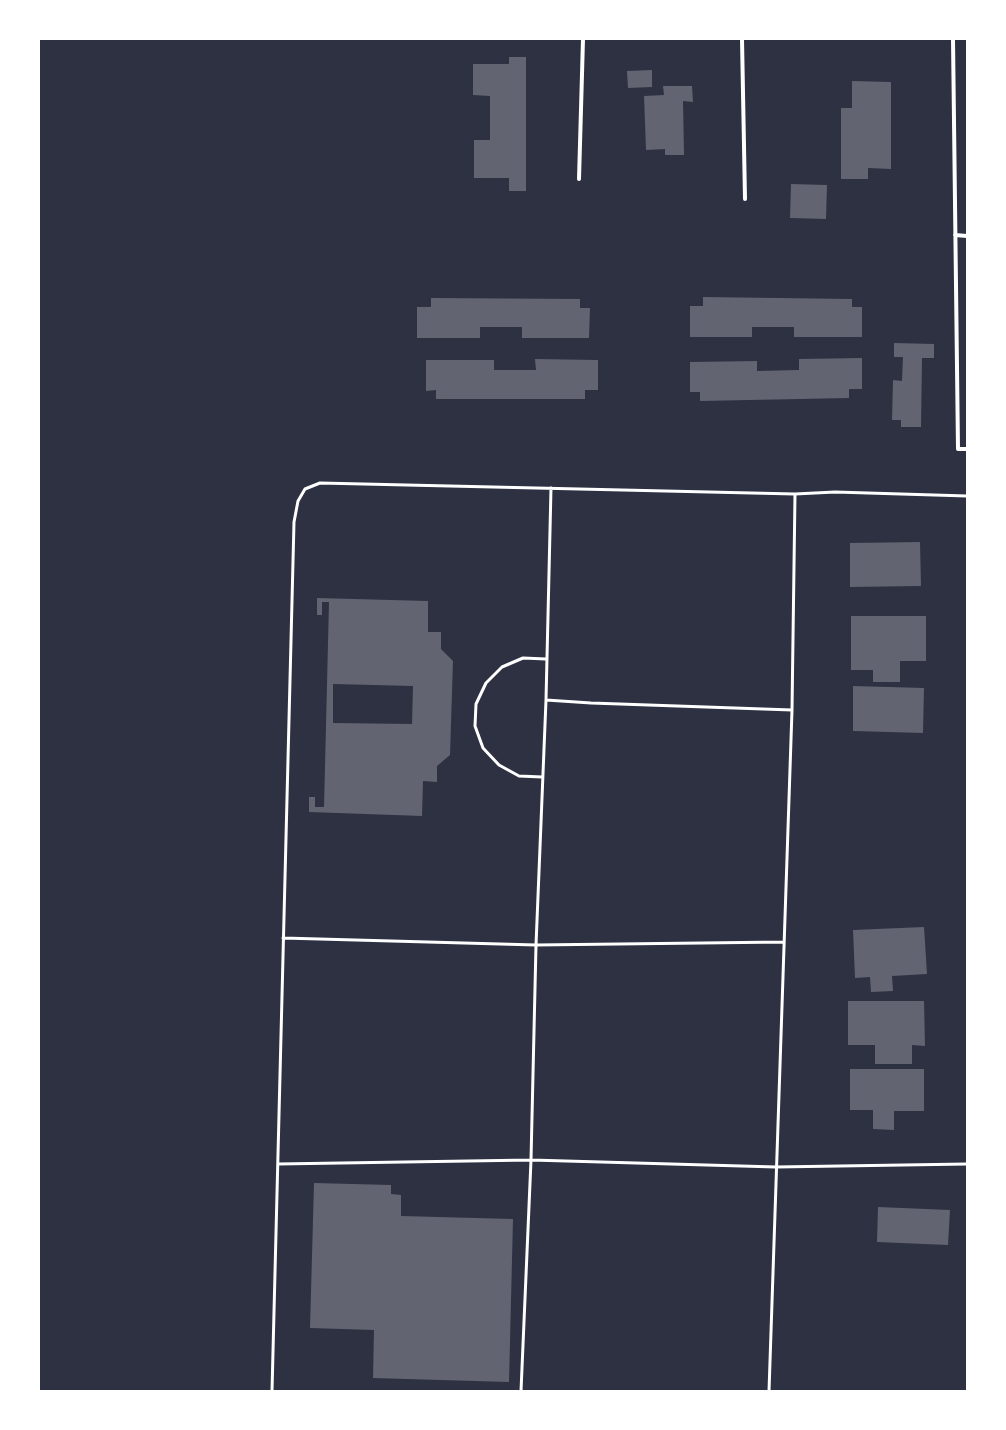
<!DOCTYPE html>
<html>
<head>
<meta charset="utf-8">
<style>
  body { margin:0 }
  #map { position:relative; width:1006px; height:1430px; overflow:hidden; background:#2d3142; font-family:Inter,sans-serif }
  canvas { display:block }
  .frame { position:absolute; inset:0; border:40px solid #fff; pointer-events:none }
</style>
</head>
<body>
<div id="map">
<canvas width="1006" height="1430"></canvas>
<div class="frame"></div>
</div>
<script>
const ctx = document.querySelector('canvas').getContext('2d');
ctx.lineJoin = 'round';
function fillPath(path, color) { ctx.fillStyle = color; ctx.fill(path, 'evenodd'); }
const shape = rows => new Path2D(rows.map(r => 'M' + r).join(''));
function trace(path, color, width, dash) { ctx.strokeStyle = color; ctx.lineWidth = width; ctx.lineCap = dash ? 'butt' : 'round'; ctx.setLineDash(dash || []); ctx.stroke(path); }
fillPath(shape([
  [509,57,526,57,526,191,509,191,509,178,474,178,474,140,490,140,490,96,473,95,473,64,509,64],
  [652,70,652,87,628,88,627,71],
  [852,81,891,82,891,169,868,168,868,179,841,179,841,108,852,108],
  [663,86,692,86,693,102,683,101,684,155,665,155,665,149,646,150,644,96,664,95],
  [791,184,827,185,826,219,790,218],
  [703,297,852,299,852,307,862,307,862,337,794,337,794,327,752,327,752,337,690,337,690,306,703,306],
  [431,298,580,299,580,308,590,308,589,338,522,338,522,327,480,327,480,338,417,338,417,307,431,307],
  [894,343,934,344,934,358,922,358,921,427,901,427,901,420,892,420,893,380,902,381,903,357,894,357],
  [862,358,862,389,849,389,849,398,700,401,700,392,690,392,690,362,757,361,757,371,799,370,799,359],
  [535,359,598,360,598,390,585,390,585,399,436,399,436,390,426,391,426,360,494,360,494,370,536,370],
  [920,542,921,586,850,587,850,543],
  [317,598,428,601,428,632,441,632,441,649,453,661,450,755,437,766,437,782,423,781,422,816,309,812,309,797,315,797,315,807,324,807,329,602,322,602,322,615,317,615],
  [333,684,413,686,412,724,333,723],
  [851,616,926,616,926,661,900,661,900,682,873,682,873,670,851,670],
  [853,686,924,688,923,733,853,731],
  [924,927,927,974,892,976,893,991,871,992,870,977,855,978,853,930],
  [848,1001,924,1001,925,1046,912,1045,912,1064,875,1064,875,1045,848,1045],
  [850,1069,924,1069,924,1111,894,1111,894,1130,873,1129,873,1110,850,1110],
  [314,1183,391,1185,391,1194,401,1195,401,1216,513,1219,509,1382,373,1378,374,1330,310,1328],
  [878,1207,950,1210,948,1245,877,1242]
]), '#626471');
trace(shape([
  [546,700,591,703,792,710,795,494,835,492,967,496],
  [542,777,519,776,499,765,483,748,475,726,476,704,486,683,502,667,523,658,546,659],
  [283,938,536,945,784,942],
  [278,1164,531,1160,776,1167,967,1164],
  [272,1391,294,522,298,501,305,489,320,483,795,494],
  [521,1391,531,1160,536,945,546,700,551,488],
  [769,1391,792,710]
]), '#fff', 3);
trace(shape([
  [742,39,745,199],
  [953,39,958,449,967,449],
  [579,179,583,39],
  [955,235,967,236]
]), '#fff', 4);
</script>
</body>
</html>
